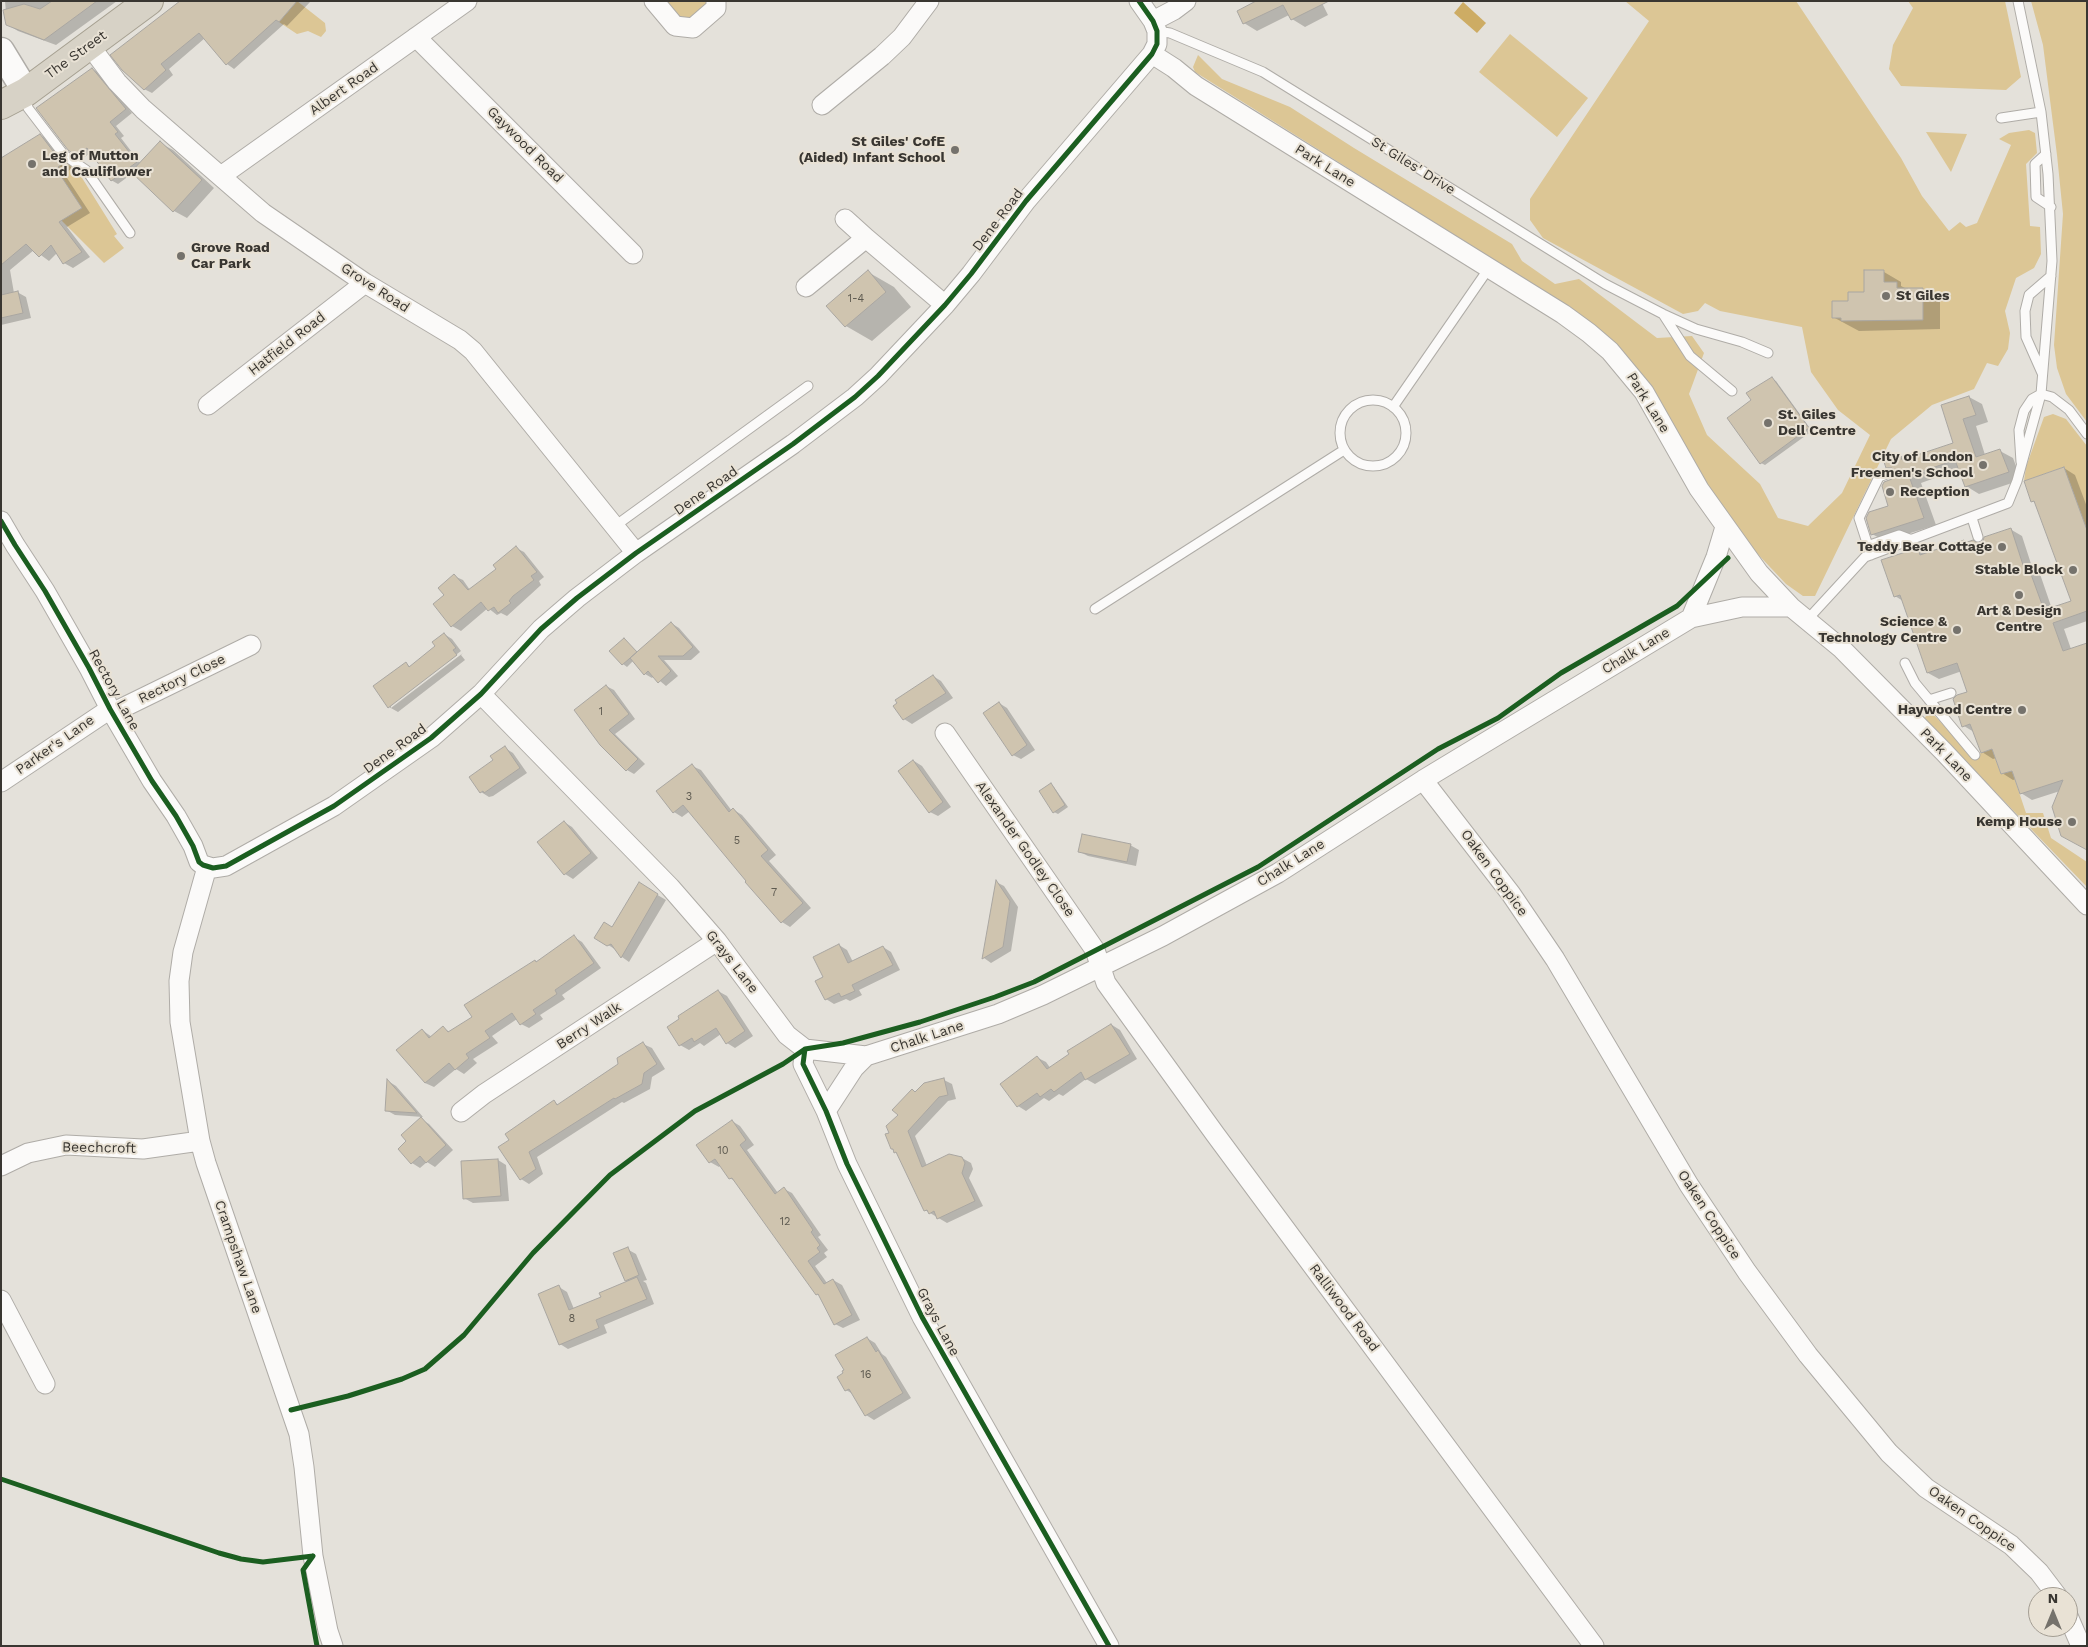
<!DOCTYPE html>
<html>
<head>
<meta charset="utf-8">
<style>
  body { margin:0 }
  #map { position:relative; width:2088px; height:1647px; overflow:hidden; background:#e4e1da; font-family:"Work Sans",sans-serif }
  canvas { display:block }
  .frame { position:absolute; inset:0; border:2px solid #393631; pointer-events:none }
  .north { position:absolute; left:2028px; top:1587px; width:50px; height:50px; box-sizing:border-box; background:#e9e2d5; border:1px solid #a39d93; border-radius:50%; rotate:0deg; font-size:14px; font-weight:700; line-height:20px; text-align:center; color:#393631 }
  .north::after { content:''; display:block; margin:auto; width:18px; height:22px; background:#75726c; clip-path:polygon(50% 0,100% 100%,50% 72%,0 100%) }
</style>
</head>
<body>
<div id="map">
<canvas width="2088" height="1647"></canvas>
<div class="frame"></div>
<div class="north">N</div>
</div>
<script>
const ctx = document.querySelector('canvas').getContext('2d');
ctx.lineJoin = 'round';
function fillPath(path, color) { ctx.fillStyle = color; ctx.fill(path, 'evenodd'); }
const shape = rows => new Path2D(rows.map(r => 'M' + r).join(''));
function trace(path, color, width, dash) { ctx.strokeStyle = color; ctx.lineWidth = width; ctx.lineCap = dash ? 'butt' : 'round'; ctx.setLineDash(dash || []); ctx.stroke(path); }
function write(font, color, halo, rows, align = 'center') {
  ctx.font = font + ' "Work Sans",sans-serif'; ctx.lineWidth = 4; ctx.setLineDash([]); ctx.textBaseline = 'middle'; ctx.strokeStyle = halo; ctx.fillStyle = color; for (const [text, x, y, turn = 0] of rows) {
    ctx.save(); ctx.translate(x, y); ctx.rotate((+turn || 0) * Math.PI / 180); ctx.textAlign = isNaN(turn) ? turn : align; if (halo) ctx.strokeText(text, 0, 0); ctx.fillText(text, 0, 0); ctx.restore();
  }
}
fillPath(shape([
  [297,1,325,23,326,31,321,37,308,31,297,34,279,22],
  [663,1,709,1,693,20,677,18],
  [1625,1,1796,1,1901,158,1922,196,1949,231,1960,222,1966,227,1977,223,2011,145,1999,139,2009,133,2029,130,2035,133,2037,153,2026,164,2030,226,2040,227,2041,254,2034,268,2016,278,2005,311,2010,333,2008,349,1998,366,1987,363,1974,389,1932,405,1891,439,1815,596,1803,596,1786,584,1736,531,1617,346,1574,310,1195,72,1193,67,1198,55,1222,79,1290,107,1354,148,1512,244,1522,261,1555,284,1579,279,1657,338,1692,336,1704,353,1689,394,1707,435,1760,484,1778,518,1808,526,1842,493,1870,435,1838,410,1811,372,1802,327,1720,311,1705,303,1698,311,1683,314,1543,238,1530,220,1530,199,1649,21],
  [1908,1,2005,1,2021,77,2006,90,1901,86,1889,69,1893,45,1913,8],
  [2031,1,2087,1,2087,422,2066,394,2057,368,2054,345,2063,214,2057,155,2043,45],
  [1510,34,1588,98,1557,137,1479,72],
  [1926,132,1967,134,1951,172],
  [53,150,79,173,117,234,114,236,124,248,104,263,48,207,56,175,60,172,49,153],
  [2053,414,2066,419,2087,446,2087,530,2064,467,2024,481,2026,467,2044,417],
  [1931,712,1973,756,1992,749,2001,774,2012,771,2026,813,2043,813,2051,838,2087,862,2087,887,1924,718]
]), '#dcc695');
fillPath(shape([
  [1463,2,1486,23,1477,33,1454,13]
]), '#cdac64');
fillPath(shape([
  [5,1,117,1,56,45,18,31,7,24],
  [184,1,311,1,287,26,284,24,234,69,227,64,205,38,169,69,173,75,152,93,144,89],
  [1259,1,1321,1,1328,15,1305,27,1292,19,1289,15,1257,31,1244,23],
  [92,69,99,73,132,113,116,126,124,136,121,138,141,164,160,143,173,150,214,188,187,218,174,211,133,173,118,184,111,180,92,152,83,158,76,154],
  [40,135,49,140,72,168,66,173,69,177,67,178,90,213,67,227,90,257,73,268,64,263,57,253,49,261,34,250,10,270,14,293,17,292,26,297,31,318,1,325,1,160],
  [868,272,894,287,911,307,872,341,846,326],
  [1865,272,1884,272,1901,282,1901,286,1907,289,1923,290,1940,300,1940,329,1859,331,1833,317,1850,302,1865,293],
  [1772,379,1776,381,1812,431,1765,465,1761,463,1752,401],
  [1969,397,1982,404,1988,422,1976,426,1985,455,2000,451,2013,458,2021,480,1979,494,1966,486,1960,469,1921,483,1936,525,1885,541,1872,534,1890,506,1893,480,1896,475,1895,472,1887,467,1900,455,1908,460,1955,444],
  [2064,468,2075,475,2087,507,2087,621,2064,629,2071,649,2087,849,2060,791,2032,800,2021,793,2016,779,2013,780,2002,773,1996,758,1993,759,1982,752,1974,732,1964,726,1968,692,1962,671,1939,679,1928,673,1903,601,1895,596,1918,549,1926,554,1964,541,1980,544,2010,529,2022,536,2033,570,2040,574,2052,609,2072,602,2037,503,2032,501],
  [516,548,524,552,544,577,539,581,541,585,507,616,501,613,497,615,488,608,461,631,452,626,446,596,454,576,463,580,470,590,498,569],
  [671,623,679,628,700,652,691,660,664,660,678,676,666,686,654,676,652,678,645,674,634,660,627,667,623,664,611,651,638,653],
  [444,634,452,639,461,651,391,704,391,708,463,653,461,655,465,660,398,712,389,707,406,664,411,667,437,646],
  [933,676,941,681,953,698,912,724,904,719],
  [606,686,614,690,635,719,615,734,645,764,634,774,627,770,601,744],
  [999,703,1007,708,1035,750,1021,759,1013,755],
  [505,748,513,753,527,773,493,796,489,797,481,792,495,760],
  [914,761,922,766,951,807,938,816,930,812],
  [692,766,701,770,732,811,734,810,742,815,776,855,769,861,811,908,790,927,782,922,690,811,682,817,674,812],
  [1051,785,1054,787,1068,807,1058,814,1054,812],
  [564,822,572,827,598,858,573,879,565,874],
  [1130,845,1139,850,1136,866,1088,856,1080,852],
  [996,882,1004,886,1018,907,1011,951,991,963,984,958],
  [639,884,666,900,629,962,622,957,616,950,596,937,612,929],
  [574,937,582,942,601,968,562,995,565,999,540,1015,543,1019,529,1028,521,1024,517,1019,492,1036,498,1043,473,1059,477,1063,464,1074,456,1069,434,1087,425,1083,422,1030,432,1037,443,1028,450,1032,473,1017,537,963],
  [839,945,847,950,853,962,883,947,891,952,900,970,859,990,862,995,850,1001,846,999,834,1004,826,999,824,977],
  [718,991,727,996,753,1036,735,1048,727,1043,721,1034,704,1046,700,1043,689,1050,680,1045,669,1028],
  [1112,1025,1120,1030,1137,1059,1095,1084,1086,1079,1063,1096,1059,1094,1049,1101,1044,1098,1026,1111,1018,1106,1002,1084,1038,1058,1046,1062,1051,1069],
  [643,1044,652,1048,665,1069,652,1077,650,1089,624,1103,622,1102,537,1157,543,1174,529,1184,521,1179,511,1140,554,1102,559,1105,620,1064],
  [944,1080,952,1084,956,1099,948,1101,915,1136,927,1166,962,1158,971,1163,973,1169,969,1178,983,1206,947,1223,925,1210,898,1154,892,1149,891,1134,899,1115,916,1093],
  [388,1081,396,1086,423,1117,395,1115,386,1110],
  [421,1119,429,1124,453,1150,435,1167,427,1162,420,1168,412,1163],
  [732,1121,740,1126,754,1145,747,1150,778,1193,784,1189,792,1193,821,1235,818,1237,828,1250,824,1253,827,1257,815,1266,827,1283,833,1280,842,1285,860,1320,843,1328,835,1324,821,1296,817,1294,736,1182,730,1178,721,1165,719,1167,710,1162,698,1145],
  [498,1160,506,1165,509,1201,473,1203,464,1198],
  [627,1249,636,1254,647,1280,643,1281,646,1283,654,1304,604,1325,607,1333,568,1349,560,1344,559,1287,567,1292,574,1309,602,1298,628,1282,626,1280],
  [867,1338,875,1343,882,1354,886,1357,911,1398,874,1420,866,1415,853,1394,846,1390,845,1373]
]), '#0003');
const building = shape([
  [52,1,97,1,44,40,6,25,3,10,24,4,40,9,52,1],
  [180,1,297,1,279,22,276,20,226,65,199,33,161,64,166,70,144,90,122,70,110,55,180,1],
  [1256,1,1329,1,1291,20,1283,5,1243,24,1237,11,1256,1],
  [92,68,126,109,110,122,118,132,115,134,137,162,111,181,87,148,75,155,68,150,36,108,92,68],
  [40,134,59,159,64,163,58,167,61,172,59,173,82,208,59,222,82,252,63,264,51,245,39,257,26,244,1,265,1,158,40,134],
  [160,141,202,180,173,212,131,172,160,141],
  [868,270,886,292,845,327,826,306,868,270],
  [1864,270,1884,270,1884,282,1897,282,1897,288,1923,288,1923,320,1841,321,1841,318,1832,318,1832,301,1848,301,1848,292,1864,292,1864,270],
  [18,291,23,313,1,318,1,295,18,291],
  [1772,377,1809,428,1760,464,1727,418,1751,400,1746,393,1772,377],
  [1969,396,1976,415,1963,419,1976,457,2000,449,2009,472,1965,487,1955,460,1909,476,1924,518,1871,535,1866,518,1869,512,1888,506,1882,486,1884,482,1892,479,1895,474,1892,468,1886,468,1883,459,1900,454,1902,460,1953,443,1941,405,1969,396],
  [2064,467,2087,530,2087,611,2053,623,2063,651,2087,643,2087,850,2061,836,2052,807,2063,780,2020,794,2012,771,2001,774,1992,749,1981,753,1970,724,1962,727,1953,699,1957,695,1967,692,1957,663,1927,673,1900,595,1894,597,1881,560,1918,548,1920,555,1964,540,1965,543,1973,540,1979,543,1983,541,1984,537,2011,528,2024,568,2028,566,2044,610,2071,601,2034,501,2031,502,2024,481,2064,467],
  [516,546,537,572,531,576,534,580,513,596,509,601,511,603,498,613,494,607,488,611,481,602,451,627,433,604,444,595,438,588,454,574,468,590,496,569,493,565,516,546],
  [671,622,693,647,683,656,658,656,671,671,658,683,648,671,644,675,630,658,671,622],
  [444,633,456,648,453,650,457,655,388,708,373,686,406,662,409,667,435,646,432,642,444,633],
  [624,638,637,652,622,665,609,651,624,638],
  [933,675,946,693,903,720,893,706,897,703,895,700,933,675],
  [606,685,629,714,609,730,638,759,626,771,600,745,574,710,606,685],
  [999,702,1027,745,1012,756,983,713,999,702],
  [505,746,520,768,484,793,483,791,480,793,469,777,493,760,490,756,505,746],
  [913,760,943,802,929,813,898,771,913,760],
  [692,764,729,812,733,808,768,850,761,856,803,903,781,923,745,882,746,881,683,805,673,813,656,791,692,764],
  [1051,783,1065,805,1053,813,1039,791,1051,783],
  [564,821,591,853,564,875,537,842,564,821],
  [1082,834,1131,844,1127,862,1078,852,1082,834],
  [996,880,1010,901,1003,947,982,959,996,880],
  [639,882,658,894,621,958,611,944,607,946,594,938,604,922,612,927,639,882],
  [574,935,594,963,555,990,557,994,533,1010,536,1014,520,1025,512,1013,485,1031,490,1038,466,1054,469,1058,455,1070,449,1063,425,1083,396,1050,422,1029,429,1038,443,1026,448,1032,472,1017,464,1005,535,960,536,962,574,935],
  [839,944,848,963,883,946,893,965,852,985,855,991,841,997,839,993,825,1000,815,981,823,977,813,957,839,944],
  [718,990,745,1031,726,1044,716,1028,694,1042,692,1038,679,1046,667,1027,679,1019,678,1016,718,990],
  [1111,1024,1130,1054,1085,1080,1081,1072,1054,1092,1051,1089,1040,1097,1037,1093,1017,1107,1000,1084,1037,1056,1047,1069,1069,1054,1067,1051,1111,1024],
  [643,1042,657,1064,644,1073,642,1084,615,1099,614,1098,529,1152,536,1169,520,1180,498,1147,509,1140,505,1134,554,1100,557,1105,618,1064,617,1058,643,1042],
  [944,1078,948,1095,939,1097,908,1131,922,1167,949,1154,962,1157,965,1163,962,1173,975,1201,937,1219,934,1211,929,1214,927,1210,924,1211,896,1152,894,1153,893,1149,891,1149,885,1134,889,1133,886,1126,898,1115,892,1110,912,1089,915,1092,924,1083,944,1078],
  [387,1079,417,1113,385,1111,387,1079],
  [421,1117,446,1145,426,1163,420,1156,411,1164,398,1149,406,1141,401,1135,421,1117],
  [732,1120,746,1140,740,1145,775,1194,784,1187,813,1230,811,1232,820,1245,817,1248,820,1252,808,1261,824,1284,833,1279,852,1315,834,1325,818,1294,816,1295,732,1178,729,1179,715,1159,709,1163,696,1145,732,1120],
  [498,1159,501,1196,463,1199,461,1161,498,1159],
  [628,1247,639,1275,625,1281,613,1253,628,1247],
  [637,1277,647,1299,596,1320,599,1328,559,1345,538,1294,559,1285,569,1310,601,1297,599,1293,637,1277],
  [867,1337,876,1352,878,1350,903,1393,865,1416,849,1389,845,1391,837,1377,843,1373,842,1371,844,1370,835,1355,867,1337]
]);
fillPath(building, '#cfc4af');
trace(building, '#a9a6a1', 1);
const lane = shape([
  [1157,31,1170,33,1263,72,1605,284,1663,314,1696,329,1742,342,1768,353],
  [26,95,28,108,64,155,86,170,130,233],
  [2001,118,2041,112],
  [2046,154,2035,164,2036,197,2051,207],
  [1663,314,1690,356,1732,391],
  [2042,373,2026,337,2025,311,2029,295,2051,276],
  '1340 433a33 33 0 1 1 66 0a33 33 0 1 1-66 0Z',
  [1393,407,1489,268],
  [2021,462,2019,430,2024,411,2032,399,2041,394,2052,397,2069,410,2087,434],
  [1972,518,1978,537],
  [615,526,808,386],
  [1867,546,1899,535,1912,540],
  [1871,555,1859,518,1879,477,1889,473],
  [1095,609,1344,450],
  [1807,620,1865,557,2008,503,2017,481,2041,394,2052,261,2048,174,2041,112,2018,1],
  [1905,663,1915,683,1975,755],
  [1929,700,1951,693]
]);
const street = shape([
  [654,1,675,26,693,28,716,8,716,1],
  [1153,21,1174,10,1186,1],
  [416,37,633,254],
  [90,46,117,82,143,109,263,213,365,283,460,340,473,351,636,553],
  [1152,54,1174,68,1196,86,1563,314,1589,333,1610,351,1644,392,1699,489,1759,573,1791,607,1842,649,1944,752,2087,905],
  [822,105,882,56,902,37,929,1],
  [221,176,467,1],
  [845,219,866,238],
  [806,287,866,238,945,305],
  [208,405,365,283],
  [1,521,15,545,45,591,89,668,110,709,152,781,176,816,193,846,199,862,203,865,213,868,226,866,334,806,431,738,481,694,541,629,577,598,636,553,793,444,855,397,878,376,945,305,971,274,1026,201,1152,54,1157,44,1157,31,1153,21,1139,1],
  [1691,618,1742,607,1791,607],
  [481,694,670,887,717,941,787,1035,805,1049],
  [112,713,251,645],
  [945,733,1095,950,1106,983,1215,1134,1594,1646],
  [1423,780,1511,894,1555,959,1689,1185,1747,1272,1808,1355,1889,1453,1926,1488,2011,1545,2039,1572,2058,1597],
  [1,782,110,709],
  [207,867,183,952,179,981,180,1022,200,1141,206,1163,299,1434,304,1467,313,1556,328,1631,333,1646],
  [805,1049,866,1056,998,1014,1043,995,1163,936,1278,873,1423,780,1691,618,1716,557,1725,527],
  [805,1049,803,1064,826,1111,847,1164,922,1317,1109,1646],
  [826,1111,854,1068,866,1056],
  [461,1112,484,1094,717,941],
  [1,1166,28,1153,66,1145,143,1149,200,1141],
  [1,1300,45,1384],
  [2068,1616,2081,1646]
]);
const secondary = shape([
  [1,51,26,92]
]);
const highway = shape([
  [1,105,26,92,149,1]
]);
trace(lane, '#afaca7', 11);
trace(street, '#afaca7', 21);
trace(secondary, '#afaca7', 29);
trace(highway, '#a6a091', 30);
trace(lane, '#fbfaf9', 9);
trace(street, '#fbfaf9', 19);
trace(secondary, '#fbfaf9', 26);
trace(highway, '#d7d2c6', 28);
trace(shape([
  [1,521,15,545,45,591,89,668,110,709,152,781,176,816,193,846,199,862,203,865,213,868,226,866,334,806,431,738,481,694,541,629,577,598,636,553,793,444,855,397,878,376,945,305,971,274,1026,201,1152,54,1157,44,1157,31,1153,21,1139,1],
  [805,1049,803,1064,826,1111,847,1164,922,1317,1109,1646],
  [291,1410,348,1396,402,1379,425,1369,464,1335,533,1253,610,1175,695,1111,783,1064,805,1049,843,1043,920,1022,995,997,1034,982,1258,867,1438,749,1498,718,1561,673,1677,606,1728,558],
  [1,1479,219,1553,241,1559,263,1562,313,1556],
  [313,1556,303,1570,317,1646]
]), '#1b5e20', 5);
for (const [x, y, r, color] of [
  [955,150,5,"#75726c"],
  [32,164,5,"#75726c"],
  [181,256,5,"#75726c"],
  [1886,296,5,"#75726c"],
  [1768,423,5,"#75726c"],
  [1983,465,5,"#75726c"],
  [1890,492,5,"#75726c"],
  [2002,547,5,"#75726c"],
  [2073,570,5,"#75726c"],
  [2019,595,5,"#75726c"],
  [1957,630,5,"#75726c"],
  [2022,710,5,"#75726c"],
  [2072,822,5,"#75726c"]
]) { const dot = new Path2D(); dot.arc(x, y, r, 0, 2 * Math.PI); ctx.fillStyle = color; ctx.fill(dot); trace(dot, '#e9e2d5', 2); }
write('11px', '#5e5a50', null, [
  ["1-4",856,299],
  ["1",601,712],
  ["3",689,797],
  ["5",737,841],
  ["7",774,893],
  ["10",723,1151],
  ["12",785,1222],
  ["8",572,1319],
  ["16",866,1375]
]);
write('14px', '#393631', '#e9e2d5', [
  ["The Street",76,55,-36],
  ["Albert Road",344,89,-35],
  ["Gaywood Road",525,145,45],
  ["Park Lane",1325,166,32],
  ["St Giles' Drive",1413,166,32],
  ["Dene Road",998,220,-53],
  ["Grove Road",375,288,33],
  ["Hatfield Road",287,344,-38],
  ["Park Lane",1648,403,58],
  ["Dene Road",706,491,-35],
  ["Chalk Lane",1636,651,-31],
  ["Rectory Close",182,679,-26],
  ["Rectory Lane",114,690,61],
  ["Parker's Lane",55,745,-35],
  ["Dene Road",395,749,-36],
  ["Park Lane",1946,755,46],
  ["Alexander Godley Close",1025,849,55],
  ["Chalk Lane",1291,863,-32],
  ["Oaken Coppice",1494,873,54],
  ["Grays Lane",732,962,52],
  ["Berry Walk",589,1026,-33],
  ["Chalk Lane",927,1037,-18],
  ["Beechcroft",99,1148,1],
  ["Oaken Coppice",1709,1215,57],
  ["Crampshaw Lane",238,1257,71],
  ["Ralliwood Road",1344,1308,53],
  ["Grays Lane",938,1322,62],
  ["Oaken Coppice",1972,1519,35]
]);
write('bold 14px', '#393631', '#e9e2d5', [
  ["St Giles' CofE",945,142],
  ["(Aided) Infant School",945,158],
  ["Leg of Mutton",42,156,"left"],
  ["and Cauliflower",42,172,"left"],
  ["Grove Road",191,248,"left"],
  ["Car Park",191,264,"left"],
  ["St Giles",1896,296,"left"],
  ["St. Giles",1778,415,"left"],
  ["Dell Centre",1778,431,"left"],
  ["City of London",1973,457],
  ["Freemen's School",1973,473],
  ["Reception",1900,492,"left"],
  ["Teddy Bear Cottage",1992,547],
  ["Stable Block",2063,570],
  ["Art & Design",2019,611,"center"],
  ["Centre",2019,627,"center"],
  ["Science &",1947,622],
  ["Technology Centre",1947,638],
  ["Haywood Centre",2012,710],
  ["Kemp House",2062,822]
], 'right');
</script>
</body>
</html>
